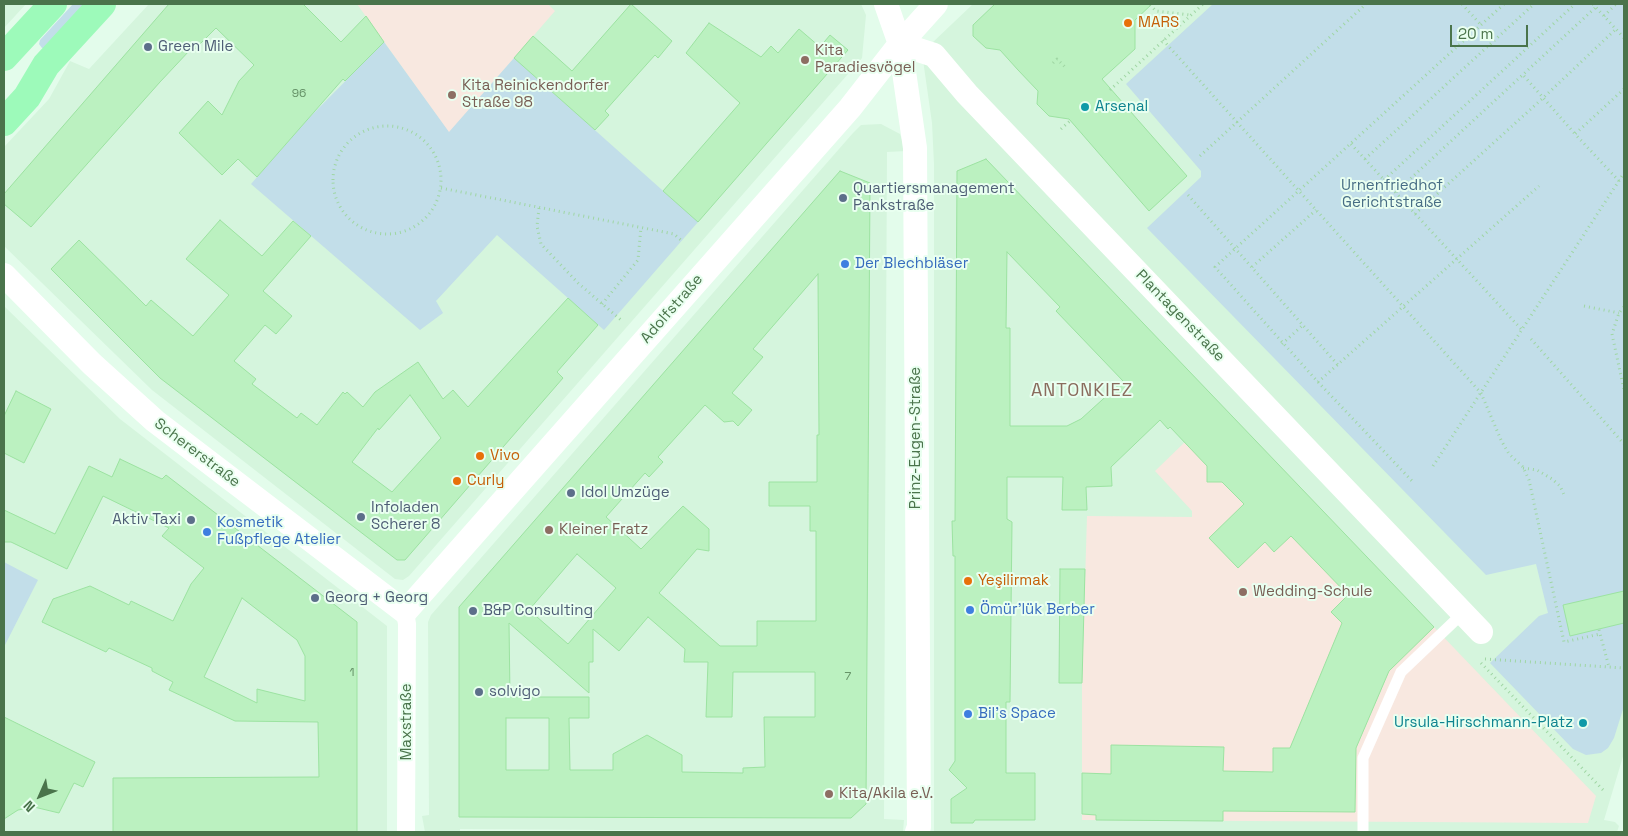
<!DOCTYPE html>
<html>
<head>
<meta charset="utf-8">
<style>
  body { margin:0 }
  #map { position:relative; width:1628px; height:836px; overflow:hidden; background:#e3fceb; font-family:"Space Grotesk",sans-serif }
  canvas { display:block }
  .frame { position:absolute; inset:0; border:5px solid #4a744b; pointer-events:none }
  .north { position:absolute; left:15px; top:771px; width:50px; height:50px; -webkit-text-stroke:4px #e9fff0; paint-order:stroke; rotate:226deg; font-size:14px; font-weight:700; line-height:20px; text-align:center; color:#4a744b }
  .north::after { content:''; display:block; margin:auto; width:18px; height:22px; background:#4a744b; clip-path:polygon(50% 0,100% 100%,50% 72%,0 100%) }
  .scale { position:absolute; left:1450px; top:25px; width:78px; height:22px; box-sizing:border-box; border:2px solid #4a744b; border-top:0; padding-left:6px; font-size:15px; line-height:18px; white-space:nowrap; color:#4a744b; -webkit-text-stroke:4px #e9fff0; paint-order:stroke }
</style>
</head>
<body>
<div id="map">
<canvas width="1628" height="836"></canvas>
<div class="frame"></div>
<div class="north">N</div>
<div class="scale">20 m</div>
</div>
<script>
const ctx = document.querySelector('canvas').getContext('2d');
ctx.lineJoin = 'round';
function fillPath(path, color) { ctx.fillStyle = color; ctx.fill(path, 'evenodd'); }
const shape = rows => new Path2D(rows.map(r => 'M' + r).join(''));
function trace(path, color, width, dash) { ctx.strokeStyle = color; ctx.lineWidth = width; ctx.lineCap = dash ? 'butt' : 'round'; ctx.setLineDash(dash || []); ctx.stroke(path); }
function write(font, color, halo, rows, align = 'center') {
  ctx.font = font + ' "Space Grotesk",sans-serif'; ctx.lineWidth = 4; ctx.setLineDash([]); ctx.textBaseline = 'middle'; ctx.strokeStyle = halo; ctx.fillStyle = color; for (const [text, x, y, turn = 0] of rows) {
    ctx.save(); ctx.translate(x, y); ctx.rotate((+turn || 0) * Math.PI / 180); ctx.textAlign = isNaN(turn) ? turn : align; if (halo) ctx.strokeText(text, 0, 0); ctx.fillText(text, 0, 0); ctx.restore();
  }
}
fillPath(shape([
  [4,4,26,4,4,28],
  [149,4,861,4,866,15,862,58,409,576,403,580,395,579,152,390,4,246,4,147,49,99,70,61,89,69],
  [973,4,1624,4,1624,753,1604,820,1615,822,1619,826,1617,832,934,832,934,164,932,123,923,60,932,43],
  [881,124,900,134,906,151,887,152,885,549,884,819,904,820,903,832,460,829,460,832,425,832,422,816,429,815,428,622,431,615,853,133,861,125],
  [4,306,120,419,387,626,387,832,4,832]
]), '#d5f5dd');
fillPath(shape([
  [357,4,548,4,555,11,449,133],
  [1222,406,1596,796,1588,823,1082,820,1082,683,1087,516,1192,517,1192,511,1155,471]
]), '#f8e8e0');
fillPath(shape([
  [73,4,89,4,44,49,42,48,39,44,40,40],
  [1213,4,1624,4,1624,706,1614,738,1608,748,1601,753,1586,755,1573,749,1490,663,1539,616,1548,613,1536,564,1486,575,1147,228,1201,177,1201,171,1126,84],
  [384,42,449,132,514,58,698,222,604,330,497,235,436,301,443,313,420,330,251,184,308,119],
  [4,562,38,580,4,647]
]), '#c2dee9');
const building = shape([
  [169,4,303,4,341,42,366,16,384,42,345,81,343,79,257,177,238,159,222,175,179,133,208,101,222,115,239,81,254,65,216,28,192,52,190,50,160,82,31,227,4,204,4,194,169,4],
  [631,4,672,41,658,58,655,55,629,84,605,111,609,115,595,130,514,58,533,36,572,71,631,4],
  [995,4,1152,4,1135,20,1135,49,1102,79,1187,176,1149,211,1069,119,1049,116,1037,104,1038,91,1018,70,1000,50,986,48,973,36,973,25,995,4],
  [709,23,761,57,771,46,778,53,799,29,820,47,830,35,848,50,698,222,663,191,740,103,686,53,709,23],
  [986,159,1434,627,1389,671,1356,748,1355,812,1223,811,1223,821,1096,820,1096,815,1082,814,1082,773,1111,774,1111,745,1224,747,1223,771,1273,772,1273,748,1290,748,1342,623,1331,612,1348,595,1291,536,1274,552,1265,542,1238,568,1209,538,1244,504,1222,482,1207,482,1207,466,1170,427,1168,429,1160,420,1111,467,1112,486,1086,487,1087,510,1062,510,1063,477,1007,477,1007,519,1012,522,1010,702,1006,702,1006,773,1035,773,1035,820,975,820,973,823,951,823,951,799,967,788,949,770,955,761,955,556,953,556,952,521,955,521,957,171,986,159],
  [1007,252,1060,307,1056,311,1123,381,1081,419,1067,426,1010,426,1010,328,1006,328,1007,252],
  [840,171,870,183,866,804,851,818,459,817,459,607,840,171],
  [818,274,819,435,817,435,817,482,769,482,769,506,810,506,810,531,816,531,816,621,757,621,757,646,720,646,659,593,697,549,709,551,709,529,683,506,641,549,606,517,645,473,649,477,663,462,658,457,705,405,724,422,733,421,738,426,752,410,732,393,763,357,753,349,818,274],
  [577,554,616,588,568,644,529,610,577,554],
  [648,617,685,649,684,662,708,662,706,717,732,717,733,672,815,672,815,717,764,717,765,767,743,768,743,773,682,772,682,755,647,735,613,754,613,770,570,770,569,718,589,718,589,697,510,697,509,623,589,693,589,662,593,662,593,629,619,651,648,617],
  [506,718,549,718,549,770,506,770,506,718],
  [220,220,262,256,293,221,311,236,263,291,292,316,276,334,265,325,234,361,256,379,252,384,297,418,301,413,317,425,343,392,345,394,347,392,363,407,375,392,418,362,443,399,453,390,468,407,568,298,598,325,557,372,563,378,405,560,397,560,160,378,51,269,79,240,146,306,151,300,193,336,229,295,186,259,220,220],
  [410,395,441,438,392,492,352,462,378,428,379,430,410,395],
  [16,391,51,409,24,463,4,453,4,416,16,391],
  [120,459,162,479,166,475,357,622,357,832,113,832,113,778,319,777,318,722,235,721,169,690,173,682,152,671,152,668,109,648,106,652,42,622,53,599,90,586,129,605,131,601,173,621,191,584,204,568,162,536,169,528,103,496,67,569,11,542,4,542,4,510,55,534,89,466,112,477,120,459],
  [242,598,297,640,305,656,305,701,257,689,257,703,204,677,242,598],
  [1060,569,1085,569,1082,683,1059,683,1060,569],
  [1624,591,1624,623,1570,636,1563,605,1624,591],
  [4,717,95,762,83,787,74,783,59,813,34,807,18,810,4,819,4,717]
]);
fillPath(building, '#bbf1c0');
trace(building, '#9ce3a1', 1);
trace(shape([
  [1462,4,1481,25],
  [1504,4,1215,267,1318,382,1539,186],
  [1593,4,1624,38],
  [1150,5,1156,11,1190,15],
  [1604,16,1616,4],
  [1163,40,1481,393,1501,440,1509,454,1523,467,1529,480,1564,642,1600,634],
  [1053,63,1057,59,1066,68],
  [1524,76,1575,134],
  [1110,90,1203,4],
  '333 180a54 54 0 1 1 108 0a54 54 0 1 1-108 0Z',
  [1061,129,1071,120],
  [1351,144,1522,330],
  [1200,156,1366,4],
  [1365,159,1534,4],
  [1384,180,1575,4],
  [1619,181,1575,134,1624,89],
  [441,188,674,234,681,240],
  [1396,192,1596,7],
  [1188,195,1338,365],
  [539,208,537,226,541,244,578,283,621,320],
  [1415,214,1543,98,1616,29],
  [1252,267,1316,210],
  [602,304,638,260,641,227],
  [1584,306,1619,313],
  [1624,307,1619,313,1612,334,1624,390],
  [1531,339,1624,444],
  [1282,344,1303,325],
  [1318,382,1413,482],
  [1433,466,1624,173],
  [1523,468,1537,470,1552,479,1560,486,1565,497],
  [1599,630,1609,667],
  [1485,659,1624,668],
  [1481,663,1605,792]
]), '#9fd6a3', 3, [1, 4]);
trace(shape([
  [1363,832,1363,758,1401,672,1463,613]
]), '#fff', 11);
trace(shape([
  [405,612,407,624,406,832]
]), '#fff', 18);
trace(shape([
  [886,4,900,44,915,148,919,827,917,832],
  [900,44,934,55,967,94,1481,632],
  [4,275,92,364,155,421,405,612,850,108,900,44,936,4]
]), '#fff', 24);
trace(shape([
  [4,57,53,4],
  [4,122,27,97,46,65,102,4]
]), '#9dfaba', 28);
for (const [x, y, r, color] of [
  [1128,23,5,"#e8710a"],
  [148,47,5,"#5c6f8a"],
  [805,60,5,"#8d6e63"],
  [452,95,5,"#8d6e63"],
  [1085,107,5,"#0f9aa8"],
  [843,198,5,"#5c6f8a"],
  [845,264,5,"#3f7fe0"],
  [480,456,5,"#e8710a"],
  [457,481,5,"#e8710a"],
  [571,493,5,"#5c6f8a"],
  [361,517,5,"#5c6f8a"],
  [191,520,5,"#5c6f8a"],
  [549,530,5,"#8d6e63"],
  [207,532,5,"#3f7fe0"],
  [968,581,5,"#e8710a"],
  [1243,592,5,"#8d6e63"],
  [315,598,5,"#5c6f8a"],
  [970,610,5,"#3f7fe0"],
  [473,611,5,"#5c6f8a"],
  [479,692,5,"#5c6f8a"],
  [968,714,5,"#3f7fe0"],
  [1583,723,5,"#0f9aa8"],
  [829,794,5,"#8d6e63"]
]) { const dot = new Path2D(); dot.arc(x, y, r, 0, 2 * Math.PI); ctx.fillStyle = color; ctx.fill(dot); trace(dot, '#e9fff0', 2); }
write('12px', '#669368', null, [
  ["96",299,94],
  ["1",352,673],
  ["7",848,677]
]);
write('15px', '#c56008', '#e9fff0', [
  ["MARS",1138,23],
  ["Vivo",490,456],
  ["Curly",467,481],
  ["Yeşilirmak",978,581]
], 'left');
write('15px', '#4e5e75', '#e9fff0', [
  ["Green Mile",158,47],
  ["Quartiersmanagement",853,189],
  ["Pankstraße",853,206],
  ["Idol Umzüge",581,493],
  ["Infoladen",371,508],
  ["Scherer 8",371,525],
  ["Aktiv Taxi",181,520,"right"],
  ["Georg + Georg",325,598],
  ["B&P Consulting",483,611],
  ["solvigo",489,692]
], 'left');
write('15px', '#785e54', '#e9fff0', [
  ["Kita",815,51],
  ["Paradiesvögel",815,68],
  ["Kita Reinickendorfer",462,86],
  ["Straße 98",462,103],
  ["Kleiner Fratz",559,530],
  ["Wedding-Schule",1253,592],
  ["Kita/Akila e.V.",839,794]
], 'left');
write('15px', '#0d838f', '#e9fff0', [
  ["Arsenal",1095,107],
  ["Ursula-Hirschmann-Platz",1573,723,"right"]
], 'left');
write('15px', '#476d85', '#e9fff0', [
  ["Urnenfriedhof",1392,186],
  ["Gerichtstraße",1392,203]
]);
write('15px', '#366cbe', '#e9fff0', [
  ["Der Blechbläser",855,264],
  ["Kosmetik",217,523],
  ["Fußpflege Atelier",217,540],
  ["Ömür'lük Berber",980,610],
  ["Bil's Space",978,714]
], 'left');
write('15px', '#4a744b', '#e9fff0', [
  ["Adolfstraße",672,309,-49],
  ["Plantagenstraße",1180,316,46],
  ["Prinz-Eugen-Straße",916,438,-90],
  ["Schererstraße",197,453,37],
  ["Maxstraße",407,722,-90]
]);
ctx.letterSpacing = '1px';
write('18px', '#8a6c5d', '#e9fff0', [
  ["ANTONKIEZ",1082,391]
]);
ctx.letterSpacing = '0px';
</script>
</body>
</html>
